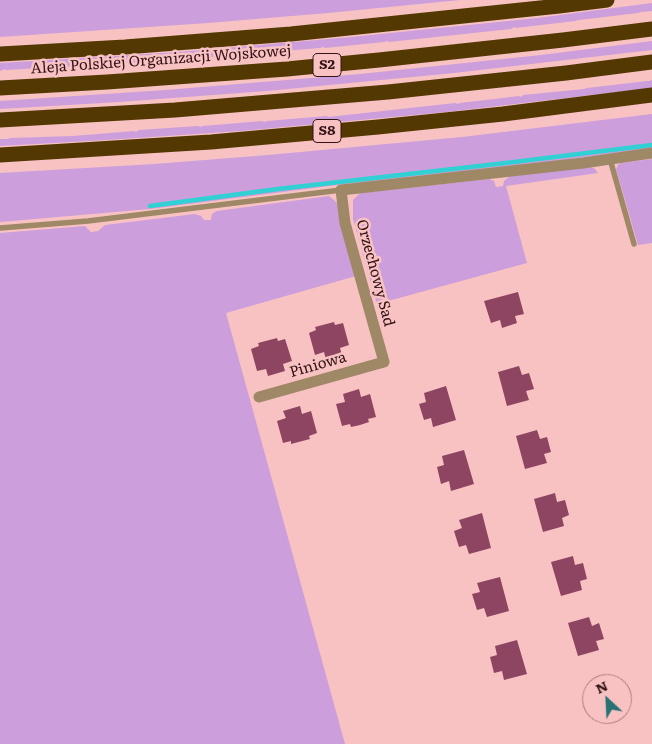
<!DOCTYPE html>
<html>
<head>
<meta charset="utf-8">
<style>
  body { margin:0 }
  #map { position:relative; width:652px; height:744px; overflow:hidden; background:#f8c2c3; font-family:Literata,serif }
  canvas { display:block }
  .north { position:absolute; left:582px; top:674px; width:50px; height:50px; box-sizing:border-box; background:#f8c2c3; border:1px solid #a97c7d; border-radius:50%; rotate:335deg; font-size:14px; font-weight:700; line-height:20px; text-align:center; color:#331315 }
  .north::after { content:''; display:block; margin:auto; width:18px; height:22px; background:#277273; clip-path:polygon(50% 0,100% 100%,50% 72%,0 100%) }
</style>
</head>
<body>
<div id="map">
<canvas width="652" height="744"></canvas>
<div class="north">N</div>
</div>
<script>
const ctx = document.querySelector('canvas').getContext('2d');
ctx.lineJoin = 'round';
function fillPath(path, color) { ctx.fillStyle = color; ctx.fill(path, 'evenodd'); }
const shape = rows => new Path2D(rows.map(r => 'M' + r).join(''));
function trace(path, color, width, dash) { ctx.strokeStyle = color; ctx.lineWidth = width; ctx.lineCap = dash ? 'butt' : 'round'; ctx.setLineDash(dash || []); ctx.stroke(path); }
function write(font, color, halo, rows, align = 'center') {
  ctx.font = font + ' Literata,serif'; ctx.lineWidth = 5; ctx.setLineDash([]); ctx.textBaseline = 'middle'; ctx.strokeStyle = halo; ctx.fillStyle = color; for (const [text, x, y, turn = 0] of rows) {
    ctx.save(); ctx.translate(x, y); ctx.rotate((+turn || 0) * Math.PI / 180); ctx.textAlign = isNaN(turn) ? turn : align; if (halo) ctx.strokeText(text, 0, 0); ctx.fillText(text, 0, 0); ctx.restore();
  }
}
fillPath(shape([
  [0,0,460,0,328,13,208,23,0,37],
  [652,3,652,11,641,12,638,13,579,20,578,20,575,21,516,28,514,27,511,29,389,42,387,41,384,42,325,48,323,47,320,48,198,58,196,57,193,58,134,63,131,62,130,63,6,70,5,69,0,71,0,63,178,52,351,37,537,18],
  [652,41,652,50,454,73,267,91,119,102,0,109,0,101,165,90,360,74,541,55],
  [652,80,652,88,447,112,241,131,107,140,0,146,0,139,8,139,10,138,73,136,134,131,136,132,139,130,198,126,200,127,203,126,262,121,265,122,267,121,327,116,328,117,455,103,458,104,460,103,519,96,521,97,523,95,584,89,587,88,647,81,649,81],
  [652,114,652,148,564,160,337,185,150,209,0,222,0,173,154,164,268,155,462,137],
  [652,159,652,243,638,245,616,169,618,165,621,163],
  [591,167,595,169,598,173,506,186,527,263,377,304,353,219,353,200,360,193,489,179,494,181,496,187,503,186,504,181,510,176],
  [329,196,334,200,337,203,356,276,226,313,345,744,0,744,0,233,85,226,91,232,98,231,105,225,195,214,201,216,204,220,211,220,212,214,217,211]
]), '#cc9edc');
trace(shape([
  [150,206,278,189,514,162,652,145]
]), '#31d0d3', 4.5);
fillPath(shape([
  [518,292,524,314,515,316,517,323,502,328,500,320,491,323,484,301],
  [334,322,335,325,343,323,349,345,340,348,342,355,326,360,324,352,315,355,309,333,316,330,315,327],
  [277,338,278,341,285,339,292,361,283,364,285,371,268,376,266,369,257,371,251,349,259,346,258,343],
  [519,366,522,375,529,373,534,389,526,391,529,400,507,406,498,372],
  [446,386,456,420,433,427,431,418,424,420,419,404,426,402,424,393],
  [359,389,361,397,370,394,376,417,368,419,369,422,360,425,351,427,350,424,342,426,336,404,345,402,343,394],
  [300,406,302,414,311,411,317,433,309,436,310,439,291,444,291,441,283,443,277,421,286,418,283,411],
  [537,430,540,439,547,437,551,452,544,454,547,463,525,469,516,436],
  [464,450,474,484,451,491,449,481,441,484,437,467,444,465,442,456],
  [555,493,557,502,565,500,569,515,562,518,564,526,543,532,534,499],
  [482,513,491,548,469,554,466,545,459,547,454,531,462,528,459,520],
  [573,556,575,565,583,563,587,579,580,581,582,590,561,596,551,562],
  [500,577,509,611,487,617,484,608,477,610,472,594,480,592,477,583],
  [589,617,592,626,599,623,604,639,596,641,599,650,578,656,568,623],
  [517,640,527,674,504,680,502,671,494,673,490,657,497,655,495,646]
]), '#8d4561');
trace(shape([
  [610,159,634,244],
  [0,228,88,221,341,190]
]), '#9f8865', 5.5);
trace(shape([
  [259,397,384,362,345,223,341,190,583,163,652,153]
]), '#9f8865', 11);
trace(shape([
  [0,54,125,47,291,34,559,6,607,0],
  [0,88,107,82,287,69,379,60,563,40,652,29],
  [0,120,175,110,388,92,566,73,652,62],
  [0,155,211,142,378,127,503,114,652,95]
]), '#533802', 15);
for (const [x, y, w] of [
  [327,65,28],
  [327,131,28]
]) { const box = new Path2D(); box.roundRect(x - w / 2, y - 11.5, w, 23, 4); ctx.fillStyle = '#f8c2c3'; ctx.fill(box); trace(box, '#331315', 1); }
write('bold 14px', '#331315', null, [
  ["S2",327,65],
  ["S8",327,131]
]);
write('15px', '#331315', '#f8c2c3', [
  ["Aleja Polskiej Organizacji Wojskowej",161,60,-4],
  ["Orzechowy Sad",375,273,75],
  ["Piniowa",318,365,-16]
]);
</script>
</body>
</html>
